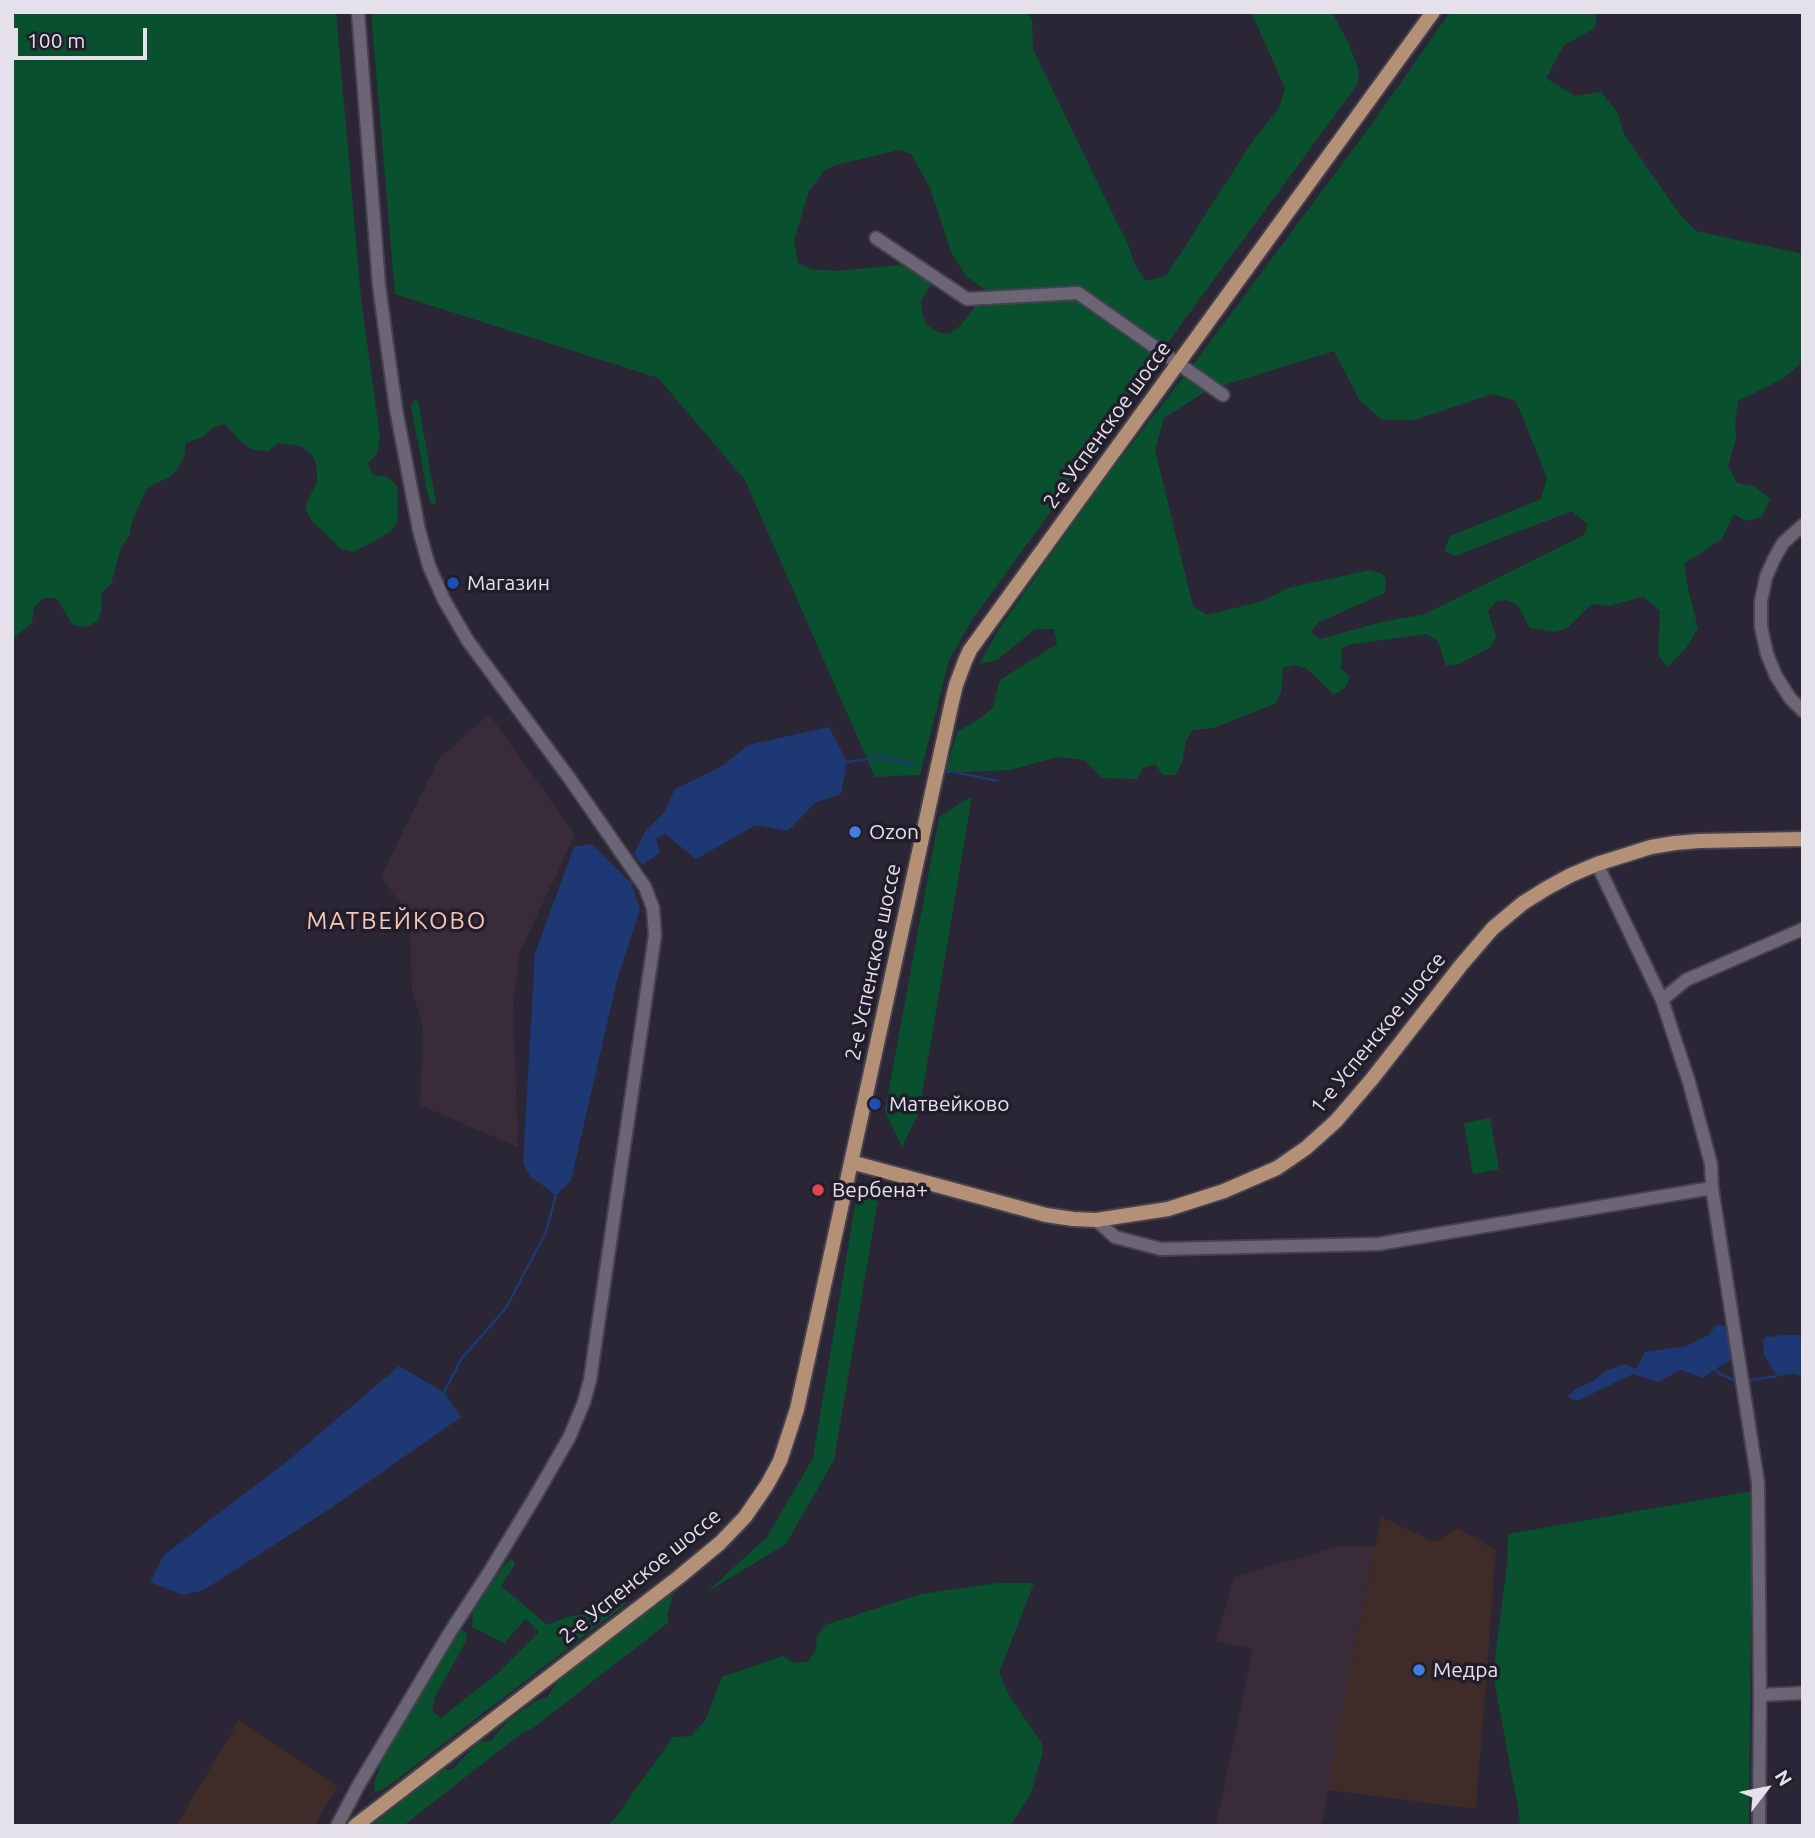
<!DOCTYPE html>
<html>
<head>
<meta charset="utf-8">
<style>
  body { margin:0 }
  #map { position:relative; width:1815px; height:1838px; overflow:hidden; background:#2b2635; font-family:Ubuntu,sans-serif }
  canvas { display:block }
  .frame { position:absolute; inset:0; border:14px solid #e5e1eb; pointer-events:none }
  .north { position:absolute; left:1731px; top:1754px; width:70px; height:70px; -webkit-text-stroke:5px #221d2b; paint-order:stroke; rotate:58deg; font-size:19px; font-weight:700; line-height:28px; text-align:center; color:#e5e1eb }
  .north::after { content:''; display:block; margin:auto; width:24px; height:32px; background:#e5e1eb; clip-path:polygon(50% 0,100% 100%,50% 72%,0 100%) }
  .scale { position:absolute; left:14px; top:28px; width:133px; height:32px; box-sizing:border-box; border:4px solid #e5e1eb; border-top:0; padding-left:9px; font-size:21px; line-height:24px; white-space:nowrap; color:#e5e1eb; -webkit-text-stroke:5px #221d2b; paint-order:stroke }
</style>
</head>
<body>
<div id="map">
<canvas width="1815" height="1838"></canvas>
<div class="frame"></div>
<div class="north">N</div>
<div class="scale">100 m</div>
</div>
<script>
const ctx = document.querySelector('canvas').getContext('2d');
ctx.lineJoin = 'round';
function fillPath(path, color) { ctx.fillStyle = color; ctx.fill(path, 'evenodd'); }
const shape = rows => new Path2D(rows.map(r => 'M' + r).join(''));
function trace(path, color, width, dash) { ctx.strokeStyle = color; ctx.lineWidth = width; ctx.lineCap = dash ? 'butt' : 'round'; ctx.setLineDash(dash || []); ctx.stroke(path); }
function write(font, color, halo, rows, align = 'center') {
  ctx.font = font + ' Ubuntu,sans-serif'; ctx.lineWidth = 7; ctx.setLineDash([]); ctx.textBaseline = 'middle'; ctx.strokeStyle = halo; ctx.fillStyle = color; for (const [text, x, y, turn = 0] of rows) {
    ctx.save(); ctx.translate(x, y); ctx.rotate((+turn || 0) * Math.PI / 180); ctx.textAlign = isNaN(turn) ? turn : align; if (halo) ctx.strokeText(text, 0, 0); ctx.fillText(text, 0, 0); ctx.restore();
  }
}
fillPath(shape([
  [1381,1517,1435,1542,1458,1528,1496,1550,1476,1809,1327,1790],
  [239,1720,338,1786,314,1826,176,1826]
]), '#3f2b28');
fillPath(shape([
  [489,714,575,834,520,952,513,1001,518,1147,420,1105,423,1027,412,990,410,918,381,876,439,759],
  [1339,1546,1375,1547,1321,1826,1216,1826,1253,1649,1216,1641,1234,1577]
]), '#3a2b38');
fillPath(shape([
  [12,12,336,12,361,299,380,437,377,454,368,463,373,475,387,477,397,486,398,522,390,532,354,552,341,549,311,520,305,507,317,482,317,467,312,454,300,446,278,443,268,451,253,450,241,442,225,424,212,428,203,437,186,443,184,456,178,468,169,478,156,483,146,490,132,522,129,536,121,548,111,584,101,593,102,607,99,620,87,627,73,625,56,598,43,598,34,608,32,622,12,640],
  [371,12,1027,12,1032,20,1033,49,1118,225,1128,244,1135,265,1146,281,1166,276,1254,139,1280,107,1285,88,1251,12,1332,12,1348,42,1359,71,1357,85,1149,368,1062,496,972,620,949,660,920,775,875,777,745,480,658,378,395,294],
  [899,150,911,154,930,188,952,254,966,276,987,291,960,326,949,334,937,332,926,324,922,313,921,301,934,280,924,274,900,265,836,271,811,269,798,263,794,240,809,191,825,170,836,165],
  [1450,12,1597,12,1595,28,1564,45,1546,78,1575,96,1601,92,1618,113,1624,134,1680,215,1696,231,1803,254,1803,351,1800,364,1784,378,1738,401,1735,424,1736,439,1728,466,1737,483,1754,486,1770,499,1762,517,1745,521,1734,514,1722,539,1684,564,1688,589,1698,628,1686,648,1667,667,1658,655,1660,611,1643,597,1608,606,1592,604,1567,628,1555,632,1530,628,1518,606,1507,600,1495,602,1488,612,1496,636,1491,647,1459,664,1446,666,1438,641,1427,634,1353,644,1342,648,1341,669,1350,677,1345,688,1334,695,1306,668,1294,665,1283,668,1281,692,1276,703,1214,728,1193,730,1186,740,1182,764,1175,775,1163,775,1155,764,1143,768,1137,779,1102,778,1084,760,1057,757,1010,770,945,773,957,732,981,718,993,707,1000,680,1057,644,1054,629,1035,629,997,660,979,664,1000,627,1104,480,1195,362,1369,128],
  [1334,351,1360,401,1383,420,1414,420,1492,394,1516,401,1547,478,1541,499,1450,536,1444,551,1455,556,1572,511,1588,525,1584,535,1425,614,1382,622,1320,639,1311,632,1319,622,1385,593,1386,579,1381,573,1370,570,1288,588,1263,601,1207,615,1193,606,1155,450,1164,418,1208,390],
  [415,400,418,401,436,503,434,504,431,504,427,491,411,406],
  [972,796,919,1112,902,1147,885,1111,939,817],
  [1490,1118,1499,1169,1473,1174,1464,1123],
  [872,1181,880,1188,834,1460,786,1544,707,1592,767,1537,813,1458,857,1194,865,1185],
  [1752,1491,1749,1826,1520,1826,1519,1813,1493,1674,1507,1565,1508,1534],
  [512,1559,515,1564,501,1586,547,1625,567,1617,599,1612,612,1601,627,1603,384,1789,375,1792,374,1783,385,1753,447,1648,461,1629,467,1634,465,1643,435,1697,432,1711,441,1718,498,1673,539,1632,526,1619,504,1643,472,1627,473,1610,506,1563],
  [998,1583,1034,1583,999,1673,1010,1697,1041,1742,1043,1752,1031,1793,1010,1826,606,1826,613,1821,673,1737,691,1736,705,1721,722,1677,783,1656,794,1663,807,1662,816,1651,817,1636,825,1625,921,1594],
  [670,1595,673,1595,667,1614,669,1622,533,1728,523,1732,403,1826,371,1826,442,1769,452,1770,478,1742,491,1741,507,1721,537,1700,547,1697,560,1679]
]), '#09512e');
fillPath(shape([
  [829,727,847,762,841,794,815,803,788,831,756,825,696,859,665,834,656,839,660,853,642,865,634,854,646,830,664,813,675,789,724,765,748,745],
  [592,844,631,883,640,909,617,980,571,1181,556,1195,530,1176,523,1164,535,953,574,847],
  [1716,1325,1723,1325,1727,1327,1733,1359,1717,1368,1703,1378,1681,1370,1658,1382,1633,1374,1577,1401,1567,1397,1577,1388,1592,1382,1607,1370,1626,1364,1636,1369,1645,1352,1686,1346,1709,1335],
  [1782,1335,1803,1335,1803,1377,1795,1374,1777,1376,1764,1355,1763,1340,1767,1336,1772,1337],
  [399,1366,444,1392,461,1417,328,1510,204,1590,183,1595,150,1582,164,1555,285,1463]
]), '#1d3873');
trace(shape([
  [847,762,882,757,913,764],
  [944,770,998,781],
  [631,883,635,877],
  [1715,1369,1720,1374,1736,1381],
  [1745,1381,1777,1376],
  [444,1392,462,1358,506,1308,546,1232,556,1195]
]), '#1d3873', 2.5);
const minor = shape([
  [876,238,967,299,1078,293,1223,395],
  [1803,525,1783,543,1774,559,1766,577,1761,601,1761,627,1767,654,1776,676,1790,698,1803,711],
  [1662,1000,1686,980,1803,929],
  [1712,1188,1758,1483,1760,1695,1759,1826],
  [1096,1220,1115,1237,1161,1249,1378,1244,1712,1188,1711,1164,1689,1082,1662,1000,1597,864],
  [1760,1695,1803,1693],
  [337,1826,358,1786,452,1629,490,1571,536,1495,569,1438,584,1402,590,1380,655,935,653,908,645,887,570,779,468,641,444,600,429,566,419,530,396,409,387,345,379,285,358,12]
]);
const major = shape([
  [851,1162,1046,1215,1073,1219,1096,1220,1168,1209,1224,1191,1277,1168,1306,1148,1336,1121,1372,1079,1462,964,1493,928,1523,903,1547,888,1571,875,1597,864,1651,847,1675,843,1699,841,1803,839],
  [355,1826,679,1577,720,1543,745,1517,767,1485,780,1461,797,1409,951,706,956,685,965,661,970,650,1433,12]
]);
trace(minor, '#46414e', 16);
trace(major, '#46414e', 18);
trace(minor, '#6b6576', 12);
trace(major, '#b49176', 14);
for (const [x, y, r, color] of [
  [453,583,7,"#1a4fb4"],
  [855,832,7,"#3f7fe0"],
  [875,1104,7,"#1a4fb4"],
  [818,1190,7,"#e0444e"],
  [1419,1670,7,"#3f7fe0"]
]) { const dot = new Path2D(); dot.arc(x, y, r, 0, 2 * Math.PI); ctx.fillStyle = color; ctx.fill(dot); trace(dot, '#221d2b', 2.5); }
write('21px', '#e5e1eb', '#221d2b', [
  ["2-е Успенское шоссе",1107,425,-54],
  ["2-е Успенское шоссе",873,962,-78],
  ["1-е Успенское шоссе",1378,1033,-51],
  ["2-е Успенское шоссе",640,1576,-39]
]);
write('21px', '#e5e1eb', '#221d2b', [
  ["Магазин",467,583],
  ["Ozon",869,832],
  ["Матвейково",889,1104],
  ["Вербена+",832,1190],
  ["Медра",1433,1670]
], 'left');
ctx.letterSpacing = '2px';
write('24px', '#f7c7b6', '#221d2b', [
  ["МАТВЕЙКОВО",397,921]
]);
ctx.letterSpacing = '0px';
</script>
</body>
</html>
